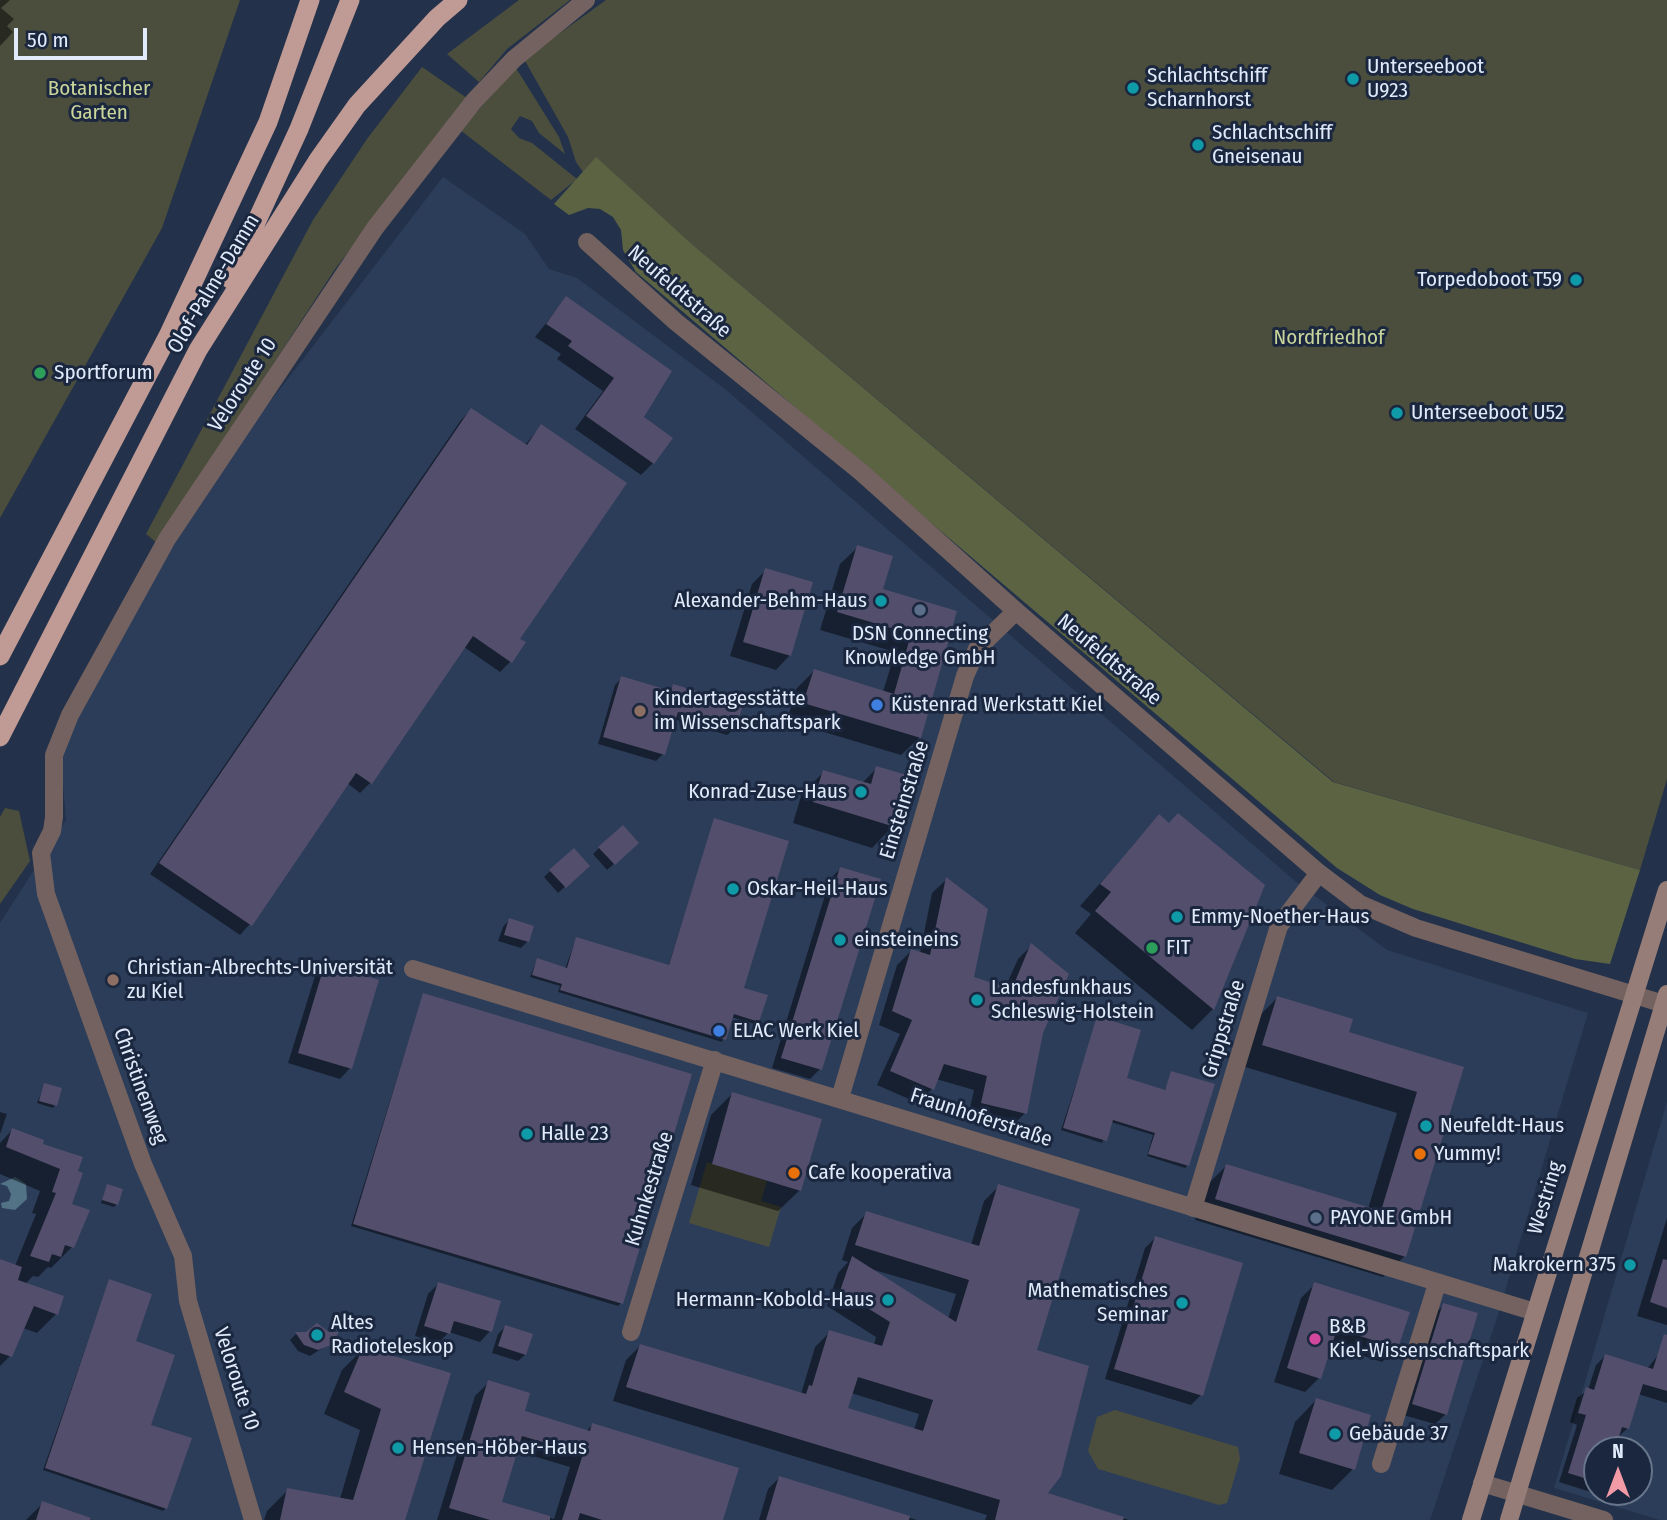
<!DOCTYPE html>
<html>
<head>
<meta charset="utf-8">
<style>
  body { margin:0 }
  #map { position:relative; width:1667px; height:1520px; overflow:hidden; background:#23324a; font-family:"Fira Sans Condensed",sans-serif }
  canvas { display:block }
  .north { position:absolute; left:1583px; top:1436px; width:70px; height:70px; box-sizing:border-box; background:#1a273f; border:2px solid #69758a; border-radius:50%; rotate:0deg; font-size:19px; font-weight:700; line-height:28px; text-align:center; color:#e0eafa }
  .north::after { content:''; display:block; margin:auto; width:24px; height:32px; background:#f39aa7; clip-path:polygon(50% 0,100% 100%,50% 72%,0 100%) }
  .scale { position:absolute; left:14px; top:28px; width:133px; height:32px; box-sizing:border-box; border:4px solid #e0eafa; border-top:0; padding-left:9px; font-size:21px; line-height:24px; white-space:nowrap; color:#e0eafa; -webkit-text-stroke:5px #1a273f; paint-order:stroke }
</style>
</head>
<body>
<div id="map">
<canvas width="1667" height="1520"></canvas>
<div class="north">N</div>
<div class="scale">50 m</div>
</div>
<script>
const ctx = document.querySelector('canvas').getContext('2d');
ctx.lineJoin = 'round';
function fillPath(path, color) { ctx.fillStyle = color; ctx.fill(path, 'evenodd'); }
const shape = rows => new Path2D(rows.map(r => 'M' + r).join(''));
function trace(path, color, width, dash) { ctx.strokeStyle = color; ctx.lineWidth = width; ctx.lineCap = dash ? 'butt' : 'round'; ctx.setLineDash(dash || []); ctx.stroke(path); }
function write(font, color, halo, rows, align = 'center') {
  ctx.font = font + ' "Fira Sans Condensed",sans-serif'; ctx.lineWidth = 6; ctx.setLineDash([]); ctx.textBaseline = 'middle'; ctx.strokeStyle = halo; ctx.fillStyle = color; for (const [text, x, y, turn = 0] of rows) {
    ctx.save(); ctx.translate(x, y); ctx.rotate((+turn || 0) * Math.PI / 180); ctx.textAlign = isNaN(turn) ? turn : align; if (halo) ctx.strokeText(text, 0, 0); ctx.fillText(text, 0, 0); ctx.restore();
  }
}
fillPath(shape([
  [443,177,525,234,549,269,577,278,725,389,1295,881,1387,950,1588,1013,1497,1318,1430,1520,0,1520,0,923,66,820,61,760,67,735,158,567,240,441],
  [1667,1102,1667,1520,1660,1520,1554,1488],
  [1597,1450,1639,1450,1639,1492,1597,1492]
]), '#2c3d5a');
fillPath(shape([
  [0,0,240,0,162,228,0,518],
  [519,0,570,0,507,49,479,82,447,54],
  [606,0,1667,0,1667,779,1640,870,1334,782,693,245,596,158,583,172,576,162,568,137,524,59],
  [422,67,467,98,335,269,157,543,146,534,313,220,367,139],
  [516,68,559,137,565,154,539,133,532,121,520,116,511,129,519,138,532,143,577,179,551,200,460,130],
  [5,808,19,811,30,861,0,904,0,817],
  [707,1162,767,1181,761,1201,781,1207,769,1247,689,1223],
  [1115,1410,1238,1447,1240,1459,1227,1503,1219,1505,1098,1469,1088,1451,1097,1417]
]), '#4b4e3c');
fillPath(shape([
  [596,157,693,245,1333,782,1640,870,1610,964,1575,959,1413,909,1380,895,1337,868,636,272,623,250,621,230,613,217,600,209,588,208,569,215,554,204]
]), '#5c6343');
fillPath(shape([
  [15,1177,26,1184,27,1199,15,1210,2,1208,1,1203,9,1201,11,1194,7,1186,0,1184]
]), '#527286');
fillPath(shape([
  [0,0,10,0,1,8,14,19,7,26,13,32,0,46],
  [566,298,642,418,653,463,641,475,575,429,603,391,557,359,561,354,535,337],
  [471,410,525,445,541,426,518,639,511,661,500,672,464,647,371,782,360,793,347,783,250,924,240,935,150,874,461,420],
  [858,547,880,590,955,612,919,738,901,755,787,721,796,689,814,671,883,692,895,652,820,630,840,564],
  [766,570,790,655,776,670,730,656,752,584],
  [622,678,667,692,673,686,734,729,727,735,674,719,663,754,656,761,598,744,615,685],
  [877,768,893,826,872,848,793,823,802,793,824,772,862,783],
  [1159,817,1263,886,1213,1009,1192,1030,1075,933,1091,914,1080,906],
  [715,820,742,989,758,1021,755,1024,731,1017,722,1042,558,992,560,986,530,977,537,960,565,969,576,939,668,967],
  [599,848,630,850,607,870,593,854],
  [840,869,820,1069,810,1079,772,1068,830,879],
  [550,871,581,872,558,893,544,877],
  [946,880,972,978,1005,988,1018,959,1032,945,1041,1032,1025,1113,1011,1127,968,1117,974,1090,936,1079,932,1089,918,1103,877,1085,900,1034,879,1025,897,965,911,951,920,953,932,893],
  [509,920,528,941,521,948,498,941,503,927],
  [325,965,350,1068,340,1079,288,1063,315,976],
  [423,995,621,1303,618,1306,351,1226],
  [1277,998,1347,1033,1462,1068,1405,1256,1383,1277,1195,1220,1205,1187,1226,1166,1368,1209,1397,1113,1242,1066,1256,1019],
  [1098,1018,1124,1079,1164,1091,1172,1073,1188,1165,1185,1168,1147,1156,1153,1135,1111,1122,1102,1143,1061,1130],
  [45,1085,55,1105,53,1108,37,1103],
  [732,1094,800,1190,778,1211,691,1185,711,1115],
  [0,1112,7,1114,0,1134],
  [12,1130,41,1145,81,1158,70,1206,72,1247,51,1268,48,1267,38,1277,33,1276,24,1285,56,1314,37,1333,23,1328,10,1356,0,1366,0,1259,15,1266,36,1214,32,1213,40,1191,0,1174,0,1143],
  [107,1186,117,1204,114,1207,101,1203],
  [999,1186,1034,1352,1045,1494,1129,1520,985,1520,987,1515,613,1401,626,1360,640,1346,801,1394,815,1347,830,1332,874,1345,876,1337,827,1306,838,1273,848,1262,842,1260,852,1228,867,1213,971,1245,984,1201],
  [871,1269,956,1294,948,1319],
  [851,1393,919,1414,914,1430,846,1409],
  [1667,1218,1667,1325,1637,1316],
  [1155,1238,1201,1395,1191,1405,1105,1379,1145,1248],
  [109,1281,134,1342,166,1508,163,1511,43,1470],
  [438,1284,490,1331,480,1342,449,1332,438,1343,415,1336,428,1294],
  [1315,1284,1397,1347,1382,1362,1330,1345,1319,1378,1305,1392,1274,1382,1301,1298],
  [1444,1305,1446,1414,1435,1424,1403,1415,1433,1315],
  [505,1327,525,1355,518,1361,492,1353,498,1334],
  [329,1333,329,1344,310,1356,298,1351,290,1340,296,1334],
  [363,1349,449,1374,403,1520,264,1520,267,1511,288,1490,340,1499,360,1430,324,1414,342,1370],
  [1658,1355,1667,1358,1667,1403,1638,1394,1628,1428,1618,1437,1613,1450,1597,1450,1597,1489,1594,1493,1559,1482,1577,1425,1570,1422,1577,1398,1588,1390,1596,1365,1605,1356,1647,1369],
  [489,1382,523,1412,586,1432,592,1425,721,1520,437,1520,475,1396],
  [516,1451,570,1467,554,1519,500,1503],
  [1316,1400,1353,1469,1332,1490,1279,1474,1295,1422],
  [779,1478,917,1520,759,1520,768,1489],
  [43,1503,92,1520,26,1520]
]), '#0007');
fillPath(shape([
  [566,296,672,371,644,417,673,438,654,464,586,416,614,378,568,346,572,341,546,324],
  [471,408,527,445,541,424,627,483,520,639,526,642,512,663,473,636,372,784,356,773,252,926,159,863],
  [857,545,893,556,883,589,957,611,921,738,803,703,814,669,894,694,911,634,837,612],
  [765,568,813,582,791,656,743,642],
  [621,676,671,691,673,684,743,705,735,730,678,712,665,755,603,737],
  [876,766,910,776,895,827,813,802,823,770,871,784],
  [1178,813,1265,885,1214,1010,1095,911,1111,892,1100,884,1135,843,1159,814,1169,823],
  [714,818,789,841,744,988,768,995,759,1022,734,1014,726,1040,560,990,562,984,532,975,537,958,567,968,576,937,669,965],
  [623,825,639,843,615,865,598,847],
  [574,848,590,866,566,888,549,870],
  [840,867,881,879,822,1070,781,1058],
  [946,877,988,909,974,977,1012,989,1031,943,1069,974,1043,1033,1027,1114,981,1103,987,1076,944,1064,934,1090,890,1071,912,1020,892,1011,911,949,930,955],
  [509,918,534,926,529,942,504,935],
  [325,963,379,980,352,1069,298,1053],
  [423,993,692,1074,623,1304,353,1224],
  [1277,996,1353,1019,1349,1032,1464,1067,1406,1257,1215,1199,1226,1164,1381,1211,1417,1092,1262,1045],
  [1097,1016,1141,1030,1127,1078,1165,1090,1171,1071,1215,1084,1189,1166,1148,1154,1155,1133,1113,1120,1107,1141,1063,1128],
  [44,1083,62,1088,57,1106,39,1101],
  [732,1092,822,1119,801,1191,712,1164],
  [12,1128,44,1140,43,1144,83,1157,78,1171,83,1173,72,1204,90,1210,74,1248,65,1245,61,1257,52,1254,49,1262,30,1256,56,1193,52,1192,60,1169,6,1147],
  [107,1184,123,1189,118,1205,102,1200],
  [998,1184,1080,1209,1037,1350,1089,1366,1061,1476,1048,1493,1124,1517,1123,1520,995,1520,1000,1500,626,1387,640,1344,806,1394,809,1385,812,1386,829,1330,882,1346,890,1322,840,1291,852,1256,956,1322,969,1280,855,1245,866,1211,979,1246],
  [858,1377,933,1400,923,1431,848,1408],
  [1155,1236,1243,1263,1203,1396,1114,1369],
  [0,1259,22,1267,18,1280,64,1296,58,1315,34,1306,12,1357,0,1353],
  [1663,1259,1667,1260,1667,1308,1650,1302],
  [109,1279,152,1294,136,1341,175,1355,151,1425,192,1438,167,1509,45,1468],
  [438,1282,501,1301,492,1332,454,1321,450,1334,424,1326],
  [1314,1282,1410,1312,1398,1348,1337,1329,1321,1379,1287,1368],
  [1443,1303,1478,1313,1447,1415,1412,1404],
  [317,1323,329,1332,339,1332,331,1345,318,1350,304,1345,295,1332,306,1332],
  [505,1325,533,1334,526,1355,498,1346],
  [1664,1334,1667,1335,1667,1391,1643,1384,1629,1429,1622,1427,1615,1450,1597,1450,1597,1482,1568,1473,1586,1415,1578,1413,1586,1387,1594,1390,1605,1354,1653,1369],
  [363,1347,451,1373,405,1520,280,1520,287,1488,353,1500,381,1409,344,1392],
  [488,1380,530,1393,525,1411,590,1431,592,1423,739,1468,723,1520,602,1520,580,1513,578,1520,562,1520,583,1454,522,1436,502,1502,550,1516,550,1520,490,1520,449,1508],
  [1316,1398,1371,1415,1355,1470,1299,1453],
  [779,1476,910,1516,909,1520,766,1520],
  [42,1501,91,1518,90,1520,36,1520]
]), '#534e6b');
trace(shape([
  [587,242,676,322,861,472,1016,611,1319,873,1360,904,1416,928,1664,1004],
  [413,969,1535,1312],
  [840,1098,965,676,977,649,1016,611],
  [1193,1208,1279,926,1319,873],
  [631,1332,715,1060],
  [1381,1464,1437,1284],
  [1482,1483,1604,1520],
  [253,1520,188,1301,183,1256,143,1164,46,894,41,853,52,831,54,817,54,755,70,715,167,539,375,228,474,101,514,59,586,0]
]), '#73625f', 18);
trace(shape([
  [1471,1520,1667,890],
  [1509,1520,1667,994]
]), '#977d78', 18);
trace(shape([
  [230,279,299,129,350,0],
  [0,656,168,336,268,122,310,0],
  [0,737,198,350,318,160,357,105,437,18,458,0]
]), '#c09a94', 19);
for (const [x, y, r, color] of [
  [1353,79,7,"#0f9aa8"],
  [1133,88,7,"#0f9aa8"],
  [1198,145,7,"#0f9aa8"],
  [1576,280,7,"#0f9aa8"],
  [40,373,7,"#2e9e5b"],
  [1397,413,7,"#0f9aa8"],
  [881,601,7,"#0f9aa8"],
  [920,610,7,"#5c6f8a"],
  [877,705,7,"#3f7fe0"],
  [640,711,7,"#8d6e63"],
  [861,792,7,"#0f9aa8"],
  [733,889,7,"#0f9aa8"],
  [1177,917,7,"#0f9aa8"],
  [840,940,7,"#0f9aa8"],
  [1152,948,7,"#2e9e5b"],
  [113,980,7,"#8d6e63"],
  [977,1000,7,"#0f9aa8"],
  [719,1031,7,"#3f7fe0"],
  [1426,1126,7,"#0f9aa8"],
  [527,1134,7,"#0f9aa8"],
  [1420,1154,7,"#e8710a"],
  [794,1173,7,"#e8710a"],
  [1316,1218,7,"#5c6f8a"],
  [1630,1265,7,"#0f9aa8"],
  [888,1300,7,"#0f9aa8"],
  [1182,1303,7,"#0f9aa8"],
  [317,1335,7,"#0f9aa8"],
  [1315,1339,7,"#d1479c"],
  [1335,1434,7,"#0f9aa8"],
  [398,1448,7,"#0f9aa8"]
]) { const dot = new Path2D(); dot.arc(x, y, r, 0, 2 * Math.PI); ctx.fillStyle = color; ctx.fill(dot); trace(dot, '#1a273f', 2.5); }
write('21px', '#e0eafa', '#1a273f', [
  ["Unterseeboot",1367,67],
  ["U923",1367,91],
  ["Schlachtschiff",1147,76],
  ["Scharnhorst",1147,100],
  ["Schlachtschiff",1212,133],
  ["Gneisenau",1212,157],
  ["Torpedoboot T59",1562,280,"right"],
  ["Sportforum",54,373],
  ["Unterseeboot U52",1411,413],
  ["Alexander-Behm-Haus",867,601,"right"],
  ["DSN Connecting",920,634,"center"],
  ["Knowledge GmbH",920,658,"center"],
  ["Kindertagesstätte",654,699],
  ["im Wissenschaftspark",654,723],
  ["Küstenrad Werkstatt Kiel",891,705],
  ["Konrad-Zuse-Haus",847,792,"right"],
  ["Oskar-Heil-Haus",747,889],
  ["Emmy-Noether-Haus",1191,917],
  ["einsteineins",854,940],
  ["FIT",1166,948],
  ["Christian-Albrechts-Universität",127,968],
  ["zu Kiel",127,992],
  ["Landesfunkhaus",991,988],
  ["Schleswig-Holstein",991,1012],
  ["ELAC Werk Kiel",733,1031],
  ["Neufeldt-Haus",1440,1126],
  ["Halle 23",541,1134],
  ["Yummy!",1434,1154],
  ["Cafe kooperativa",808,1173],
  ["PAYONE GmbH",1330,1218],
  ["Makrokern 375",1616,1265,"right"],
  ["Mathematisches",1168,1291,"right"],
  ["Seminar",1168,1315,"right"],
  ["Hermann-Kobold-Haus",874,1300,"right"],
  ["Altes",331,1323],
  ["Radioteleskop",331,1347],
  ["B&B",1329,1327],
  ["Kiel-Wissenschaftspark",1329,1351],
  ["Gebäude 37",1349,1434],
  ["Hensen-Höber-Haus",412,1448]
], 'left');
write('21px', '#cad59a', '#1a273f', [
  ["Botanischer",99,89],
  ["Garten",99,113],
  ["Nordfriedhof",1329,338]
]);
write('21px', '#e0eafa', '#1a273f', [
  ["Olof-Palme-Damm",214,284,-59],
  ["Neufeldtstraße",679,292,41],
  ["Veloroute 10",243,385,-57],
  ["Neufeldtstraße",1109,660,40],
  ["Einsteinstraße",905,800,-73],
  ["Grippstraße",1224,1029,-73],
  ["Christinenweg",140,1086,70],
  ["Fraunhoferstraße",981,1118,18],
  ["Kuhnkestraße",650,1189,-73],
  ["Westring",1546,1198,-73],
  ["Veloroute 10",236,1379,72]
]);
</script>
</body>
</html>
